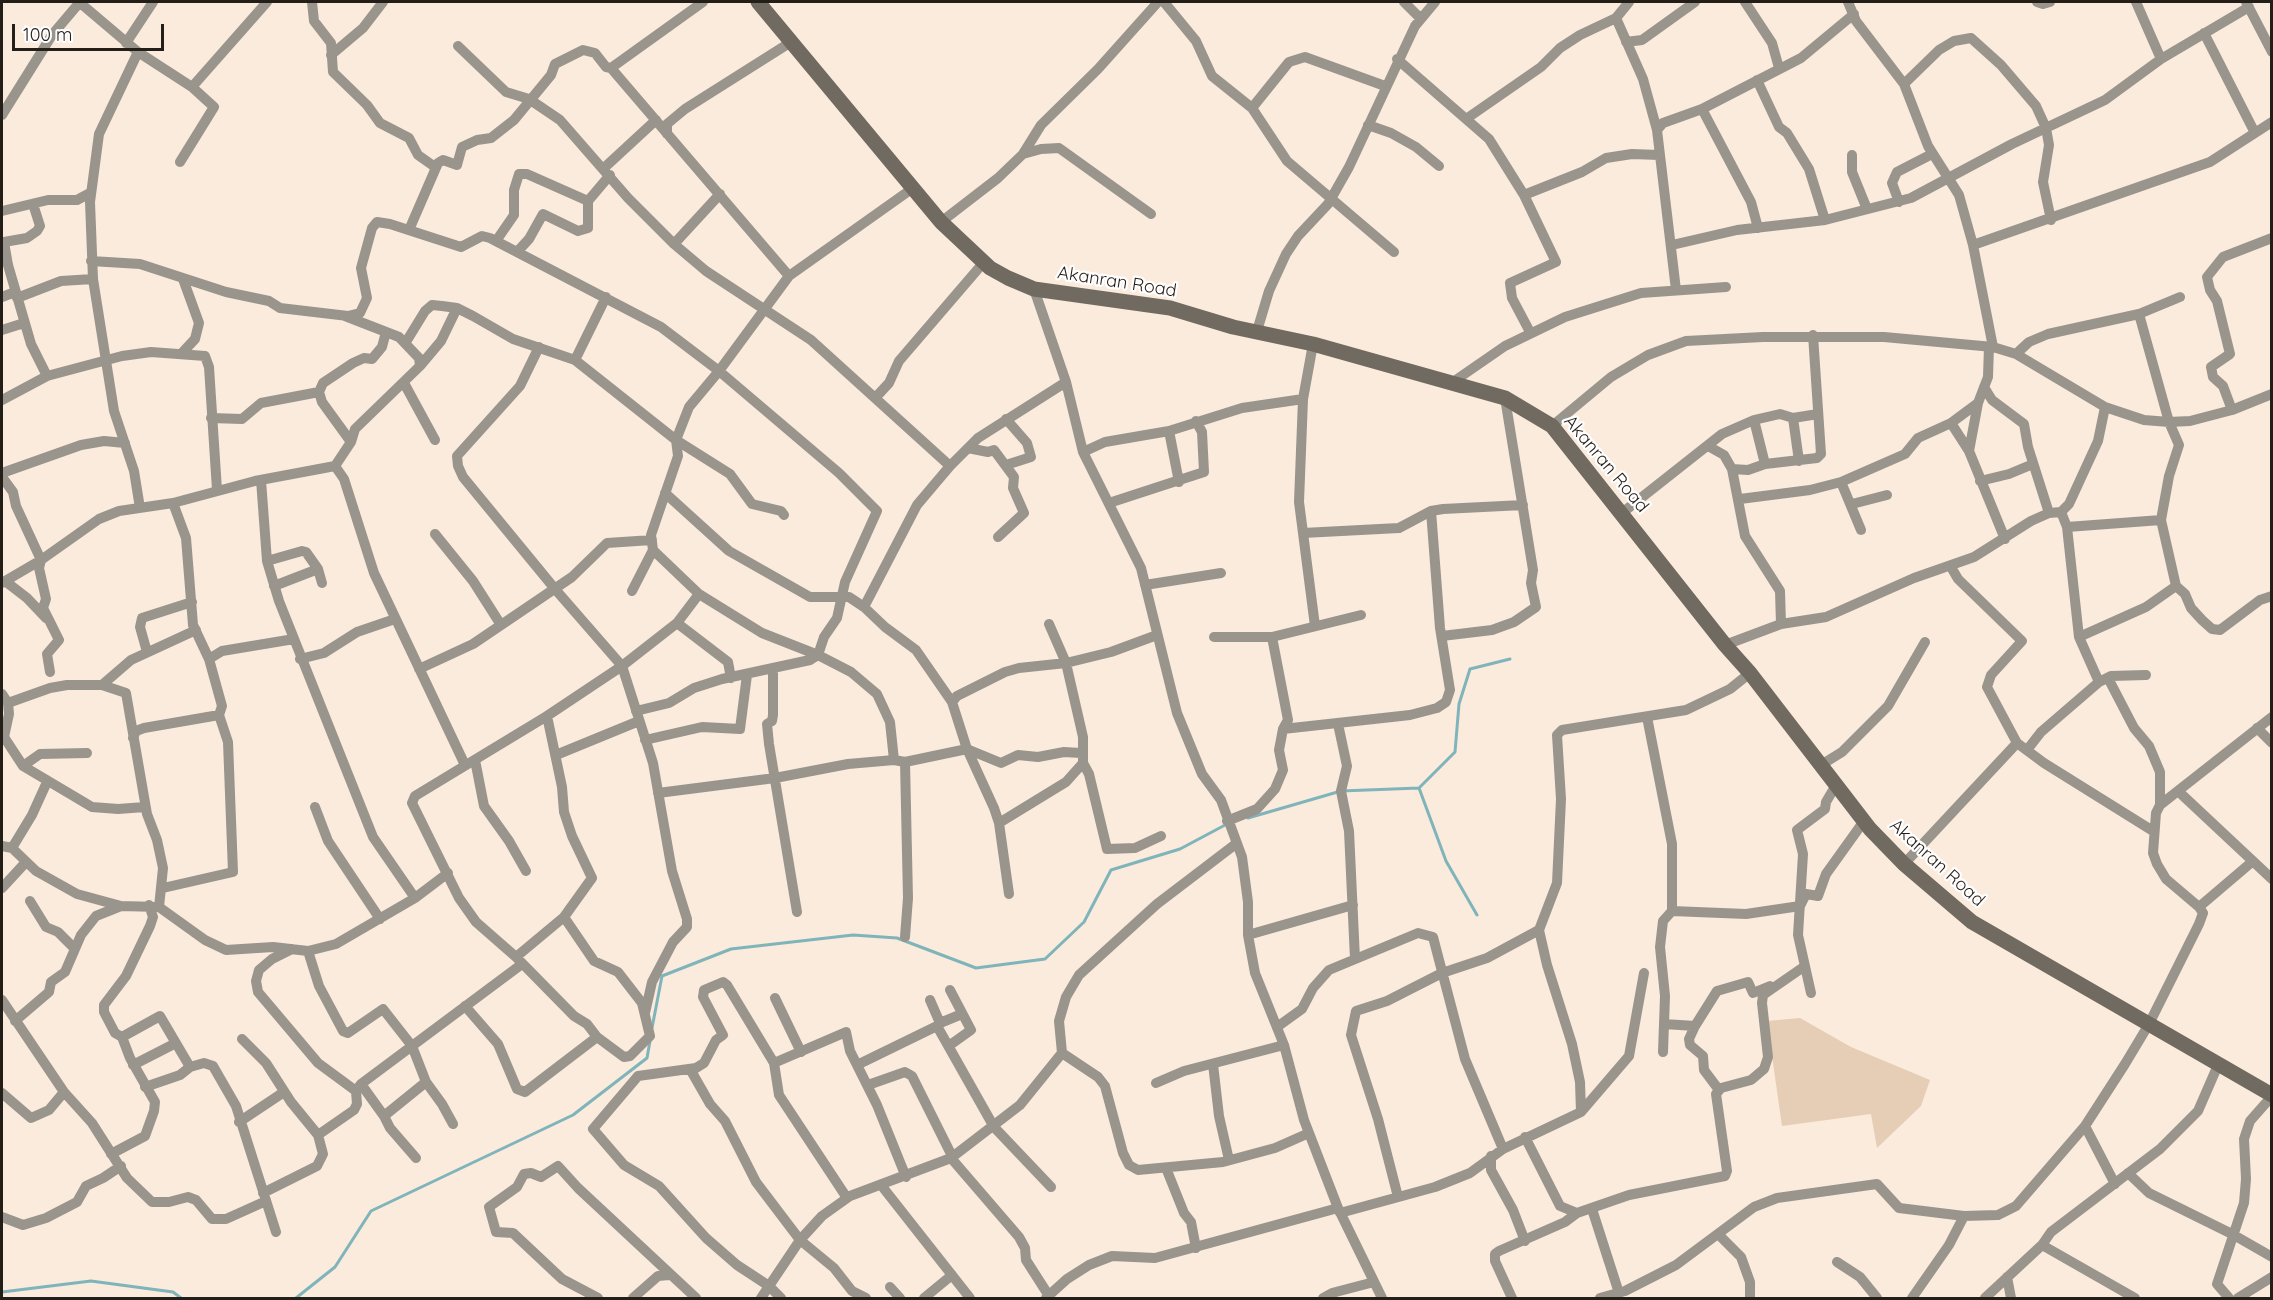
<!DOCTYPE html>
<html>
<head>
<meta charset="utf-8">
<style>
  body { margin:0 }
  #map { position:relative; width:2273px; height:1300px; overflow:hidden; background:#fbebdc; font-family:Quicksand,sans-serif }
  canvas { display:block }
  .frame { position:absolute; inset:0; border:3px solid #241e19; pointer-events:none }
  .scale { position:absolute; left:12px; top:24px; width:152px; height:27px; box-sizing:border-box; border:3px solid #241e19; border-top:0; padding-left:8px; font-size:18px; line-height:21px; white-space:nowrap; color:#241e19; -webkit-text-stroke:4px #fff; paint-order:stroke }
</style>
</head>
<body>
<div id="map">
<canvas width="2273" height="1300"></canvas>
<div class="frame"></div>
<div class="scale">100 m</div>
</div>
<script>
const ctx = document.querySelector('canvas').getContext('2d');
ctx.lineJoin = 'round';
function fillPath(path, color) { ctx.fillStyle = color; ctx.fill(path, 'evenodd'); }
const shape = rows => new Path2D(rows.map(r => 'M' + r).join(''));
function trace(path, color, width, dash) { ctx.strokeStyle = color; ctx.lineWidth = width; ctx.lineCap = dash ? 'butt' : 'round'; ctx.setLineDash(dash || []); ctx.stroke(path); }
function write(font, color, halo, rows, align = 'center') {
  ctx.font = font + ' Quicksand,sans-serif'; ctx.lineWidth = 4.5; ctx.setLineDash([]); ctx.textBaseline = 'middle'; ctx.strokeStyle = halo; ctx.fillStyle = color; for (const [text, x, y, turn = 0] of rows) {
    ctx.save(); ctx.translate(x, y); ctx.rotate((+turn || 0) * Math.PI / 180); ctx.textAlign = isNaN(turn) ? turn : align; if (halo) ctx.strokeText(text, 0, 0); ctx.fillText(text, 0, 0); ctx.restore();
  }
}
fillPath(shape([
  [1800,1018,1851,1047,1930,1080,1921,1106,1877,1148,1871,1114,1782,1126,1767,1021]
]), '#e6cdb5');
trace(shape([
  [1419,788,1446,861,1477,915],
  [1248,818,1341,791,1419,788,1455,752,1459,704,1470,669,1510,659],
  [652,1028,662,976,731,949,853,935,897,938,976,968,1045,959,1084,922,1111,870,1180,849,1227,824],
  [2,1292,91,1281,173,1292,181,1298],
  [296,1298,335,1267,371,1211,573,1115,647,1058,650,1041]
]), '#7fb4ba', 3);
trace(shape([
  [79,2,138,52,192,87,214,107,180,162],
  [312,2,314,21,331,43,333,72,367,105,380,123,409,138,418,155,435,167],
  [1164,2,1196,41,1212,76,1252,108,1287,161,1394,252],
  [1404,2,1421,19],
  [1745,2,1772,43,1779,68],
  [1848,2,1856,21,1904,84,1928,146,1959,195,1973,245,1993,347],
  [2037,2,2043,4,2050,2],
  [2136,2,2161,59],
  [2246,2,2272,52],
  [1616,18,1643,79,1657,130,1676,290],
  [2204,33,2255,133],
  [1626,42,1642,40,1695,2],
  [126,43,153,2],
  [458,46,506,92,529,99,560,120,628,198,674,244,706,271,811,340,950,466],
  [138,52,99,134,90,202,93,279,114,411,134,471,140,508],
  [331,55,363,28,383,2],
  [1397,59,1489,139,1524,195,1556,262,1510,283,1512,298,1530,332],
  [611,68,789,276],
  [1757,80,1779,127,1787,133,1809,169,1825,220],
  [1904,84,1939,50,1954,41,1971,38,2001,65,2036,106,2046,128,2049,145,2043,182,2051,220],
  [192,87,267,2],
  [1252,108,1289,62,1305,57,1385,86],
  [1702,109,1751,202,1758,228],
  [2,115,52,35,80,2],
  [1466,119,1541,67,1560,48,1580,35,1616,18,1629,2],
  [1368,125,1391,133,1416,147,1439,166],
  [1657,130,1663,123,1702,109,1801,58,1854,14],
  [667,134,667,124,685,109,791,42],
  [1023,154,1041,149,1059,148,1151,214],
  [1852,155,1852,172,1867,209],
  [604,168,656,120],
  [1524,195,1582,172,1606,158,1632,154,1659,155],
  [1899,202,1892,183,1897,172,1932,154],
  [33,204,40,226,37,231,27,238,4,242,8,265,31,344,47,376],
  [2,211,48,200,77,200,90,193],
  [941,222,998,178,1023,154,1041,125,1098,69,1158,2],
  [409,230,438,163,443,160,457,165,462,147,477,140,491,138,514,120,551,75,555,64,583,50,595,53,606,67,611,68,703,2],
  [496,241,514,215,514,190,519,174,527,174,588,201],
  [674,244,720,194],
  [1672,245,1737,230,1825,220,1911,198,2012,144,2105,100,2161,59,2249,7],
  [1973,245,2210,162,2272,122],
  [517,252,529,239,543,214,578,231,588,228,588,201,610,175],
  [91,261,140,264,226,292,269,301,280,308,348,316,360,313,367,298,361,268,372,228,377,222,390,224,461,247,482,236,490,238,661,327,719,371,839,473,877,511,845,582,837,618,824,637,818,655,810,660,722,679,694,688,669,703,636,711],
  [1034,289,1066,382,1083,452,1141,568,1177,713,1202,774,1221,800,1242,857,1248,902,1248,935,1255,973,1284,1045,1304,1120,1338,1208,1382,1298],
  [2,297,15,292],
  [17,298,61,281,93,279],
  [2139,314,2169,422,2179,445,2169,476,2161,520,2176,586,2185,594,2191,608,2202,620,2212,629,2220,630,2260,600,2272,596],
  [345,316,399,337,419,358,420,366],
  [2,330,24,323],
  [1257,331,1269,291,1286,254,1298,236,1328,204,1349,167,1415,26,1435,2],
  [406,342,425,311,432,305,442,306,457,308,473,316,513,339,575,360,676,440,730,474,752,504,781,511,784,515],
  [1313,344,1303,399,1299,502,1315,626],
  [539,347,520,386,457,456,458,466,463,477,555,589,622,666,653,763,672,871,687,919,687,927,673,942,652,982,645,1013],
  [182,353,195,339,199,323,183,279],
  [2016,354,2029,342,2048,334,2139,314,2180,297],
  [575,360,606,297],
  [404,383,435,440],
  [1450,384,1505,346,1565,317,1641,293,1726,287],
  [1984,387,1992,400,2024,424,2028,447,2049,513],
  [876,397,889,383,899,361,984,262],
  [2,400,47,376,122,356,151,352,205,356,209,367,217,490],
  [2232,410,2223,386,2213,377,2211,367,2230,354,2217,301,2210,290,2207,277,2223,257,2272,238],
  [211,418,242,419,261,403,319,392],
  [1793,418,1799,461],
  [1754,420,1765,464],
  [1951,423,1969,451,2005,539],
  [1552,426,1611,377,1648,355,1686,341,1763,337,1884,337,1993,347,2016,354,2105,407,2144,420,2169,422,2190,421,2232,410,2272,394],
  [1169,431,1179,482],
  [351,442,322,402,319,392,323,383,353,363,364,358,372,359,382,347,386,332],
  [1708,446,1724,455,1732,469,1745,536,1780,591,1781,624],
  [968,448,988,452,994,450,1014,477,1013,488,1024,513,998,537],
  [1969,451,1978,403,1988,377,1989,346],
  [1083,452,1105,442,1169,431,1242,408,1303,399],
  [1006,465,1031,457,1027,443,1006,419],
  [335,466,344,479,374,573,465,765],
  [1732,469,1748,470,1765,464,1817,458,1821,454,1813,335],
  [2,473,81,445,104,441,125,443],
  [2,477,13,492,16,506,41,560,39,568,46,599,43,608,59,640,47,654,50,672],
  [261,480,267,561,279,601,373,837,415,898],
  [1980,481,2009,474,2033,464],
  [1841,482,1861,530],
  [665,493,729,551,810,597,849,597,864,607,885,627,916,650,952,702,967,749,994,808,999,823,1009,894],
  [1740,499,1810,490,1841,482,1905,454,1918,438,1951,423,1978,403],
  [1109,503,1204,472,1202,432,1196,421],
  [1852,504,1887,495],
  [2061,512,2067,527,2079,637,2099,682],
  [1622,513,1722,434,1754,420,1780,414,1793,418,1818,414],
  [2067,527,2161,520],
  [1303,533,1399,528,1431,511,1443,509,1523,505],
  [435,534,473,581,501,625],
  [267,561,302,551,306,552,318,569,322,583],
  [1951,567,1958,579,2022,641,1991,675,1987,687,2017,743,2044,763,2153,831],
  [5,581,27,598,46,618],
  [2,583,41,560,99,519,119,511,173,503,255,481,335,466,351,442,355,429,420,366,441,341,457,308],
  [1145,585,1221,573],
  [274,586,318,569],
  [632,591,653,550],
  [864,607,917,505,950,466,978,438,1066,382],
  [677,623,728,662,731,678],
  [1049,624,1066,663,1083,737,1083,763,1089,774,1107,849,1135,848,1161,836],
  [1442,636,1492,630,1514,622,1536,607,1531,583,1533,570,1505,398],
  [1214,637,1272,637,1361,615],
  [2079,637,2146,607,2176,586],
  [1725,645,1781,624,1826,617,1914,578,1974,557,2031,521,2049,513,2061,512,2069,504,2098,441,2105,407],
  [147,652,140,627,142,618,192,602],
  [209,659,222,651,294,639],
  [300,659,324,653,357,632,395,619],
  [419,669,473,644,572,577,607,543,652,540],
  [773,669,773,715,772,721,767,724,769,744,797,912],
  [2108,678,2134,728,2149,746,2160,772,2160,805],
  [102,685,131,660,196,630],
  [2,694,8,703,9,714,4,737,23,766,92,807,118,809,145,807],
  [952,702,957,696,1005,672,1019,668,1066,663,1111,652,1157,635],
  [8,703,50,688,67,685,102,685,126,693,147,814,157,840,163,868,159,907],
  [1647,717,1672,844,1672,911,1663,921,1660,947,1665,996,1663,1052],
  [1338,724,1347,766,1341,791,1349,831,1355,959],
  [2257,728,2272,743],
  [1283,729,1410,715,1437,708,1446,702,1450,690,1440,628,1431,511],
  [133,738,136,731,144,728,219,715],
  [645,740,702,727,740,729,747,675],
  [2027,750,2041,732,2099,682,2111,676,2146,675],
  [556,755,639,721],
  [475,760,484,806,509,841,526,871],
  [894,760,890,722,877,694,851,672,818,655,762,633,699,594,653,550,651,535,678,456,676,440,689,407,719,371,789,276,913,188],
  [905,762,908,898,905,937],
  [1821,765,1842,752,1888,706,1925,642],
  [23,766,40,754,87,753],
  [2178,791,2272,879],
  [658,793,775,778,848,764,894,760,905,762,967,749,1001,763,1018,755,1038,757,1064,752,1081,753],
  [315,807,328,841,380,919],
  [1227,821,1257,809,1275,789,1283,770,1279,750,1283,729,1288,720,1272,637],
  [999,823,1066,782,1083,763],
  [2,846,12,848,36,871,77,894,121,906,159,907,205,940,226,950,273,947,308,951,336,944,415,898,448,873],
  [12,848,32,815,47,782],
  [1904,864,2017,743],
  [2,888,26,862],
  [163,888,233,872,228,742,219,715,222,706,209,659,193,625,186,538,173,503],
  [30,901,46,927,58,932,75,949],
  [2199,907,2166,879,2157,864,2153,853,2156,813,2160,805,2272,717],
  [1672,911,1746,914,1800,906,1806,894,1818,896,1826,874,1864,821],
  [564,917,594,961,618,972,642,1003,650,1036,630,1056,624,1057,597,1037,587,1024,574,1016,516,957,476,922,459,898,412,803,415,796,547,716,622,666,677,623,699,594],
  [1248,935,1353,905],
  [292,949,272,959,259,970,256,981,258,992,318,1063,356,1091],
  [308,951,319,986,343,1031,348,1033,383,1009,412,1046,426,1082,384,1116],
  [516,957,564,917,592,878,572,836,564,812,562,787,547,716],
  [950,990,971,1030,950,1045],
  [1811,993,1798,935,1803,854,1797,830,1825,809,1826,802,1836,785],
  [775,998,801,1052],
  [2,1000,64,1092,92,1123,127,1178,152,1202,169,1202,188,1197,196,1200,212,1219,226,1219,266,1201],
  [930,1000,940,1023,937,1026,994,1127,1051,1187],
  [465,1006,498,1044,517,1089,525,1092,597,1037],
  [15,1021,49,992,51,982,65,972,81,935,96,916,121,906],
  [940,1023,962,1014],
  [1664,1024,1695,1026,1717,991,1748,982,1753,993,1770,986],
  [1695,1026,1689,1039,1690,1045,1703,1056,1704,1070,1719,1090],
  [1277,1027,1302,1009,1313,988,1329,970,1418,933,1433,937,1465,1059,1503,1149],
  [122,1037,160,1016,190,1067],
  [242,1039,266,1063,291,1102,318,1135,323,1154,317,1166,263,1193],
  [1062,1053,1098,1077,1105,1086,1123,1153,1129,1165,1138,1170,1223,1162,1275,1148,1309,1133],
  [774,1063,846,1032,850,1051,877,1105,906,1177],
  [1213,1064,1219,1116,1229,1160],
  [133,1065,176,1043],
  [857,1065,937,1026],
  [690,1069,710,1104,725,1121,756,1182,800,1240,834,1268,852,1291,866,1298],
  [426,1082,442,1104,453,1124],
  [1156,1083,1184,1071,1284,1045],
  [361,1084,384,1116,390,1128,416,1158],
  [868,1085,905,1072,912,1076,952,1156],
  [145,1087,180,1075,190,1067,204,1063,213,1066,236,1106,276,1232],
  [2,1093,31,1118,49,1110,64,1092],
  [1581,1112,1629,1056,1644,973],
  [239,1122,284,1092],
  [2085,1126,2115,1184],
  [318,1135,354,1110,357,1104,356,1091,361,1084,522,964],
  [1525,1137,1560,1206,1577,1213],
  [111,1154,145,1136,154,1111,155,1102,130,1058,122,1037,115,1033,104,1012,104,1005,126,976,150,926,153,917,149,905],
  [1491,1156,1491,1170,1513,1210,1525,1241],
  [951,1158,1019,1237,1025,1248,1026,1260,1049,1296],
  [1166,1168,1184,1213,1191,1222,1196,1248],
  [2128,1173,2149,1193,2232,1234,2272,1257],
  [881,1185,970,1298],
  [1398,1197,1378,1119,1351,1035,1356,1011,1387,1001,1442,973,1487,958,1539,930],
  [1592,1209,1619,1293],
  [1340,1213,1435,1187,1470,1173,1503,1149,1581,1112,1580,1082,1572,1044,1547,965,1539,930,1557,883,1561,799,1557,735,1562,730,1686,710,1730,689,1750,673],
  [2,1217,23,1225,46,1218,77,1202,86,1186,103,1178,121,1166],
  [1718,1234,1741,1257,1750,1282,1750,1298],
  [2042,1245,2135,1298],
  [1837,1262,1860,1277,1877,1298],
  [2007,1277,2011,1298],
  [890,1287,900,1298],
  [598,1298,562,1279,513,1233,496,1232,489,1207,517,1187,524,1174,531,1173,541,1177,558,1166,578,1188,696,1298],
  [633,1298,658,1276,669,1275],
  [761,1298,800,1240,822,1216,850,1196,951,1158,1020,1105,1062,1053,1059,1021,1066,997,1079,975,1157,904,1237,843],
  [781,1298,769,1286,737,1265,706,1238,659,1186,624,1165,593,1129,638,1076,696,1068,704,1063,716,1040,723,1035,703,997,704,990,723,982,727,985,774,1063,779,1095,847,1198],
  [924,1298,952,1275],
  [1046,1298,1067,1279,1089,1265,1112,1256,1155,1258,1338,1208],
  [1323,1298,1332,1293,1374,1282],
  [1512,1298,1495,1261,1495,1254,1499,1251,1565,1222,1577,1213,1629,1195,1725,1176,1727,1171,1716,1094,1721,1088,1751,1080,1764,1069,1768,1057,1762,1003,1763,995,1805,966],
  [1600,1298,1625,1291,1676,1265,1754,1207,1777,1198,1877,1184,1899,1208,1964,1216,1998,1215,2016,1206,2085,1126,2125,1064,2149,1024,2199,924,2203,913,2199,907,2253,861],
  [1912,1298,1949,1245,1964,1216],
  [1985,1298,2042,1245,2051,1232,2160,1149,2198,1111,2218,1065],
  [2229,1298,2217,1284,2244,1203,2246,1179,2244,1139,2250,1121,2272,1096],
  [2238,1298,2272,1277]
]), '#99958d', 10);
trace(shape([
  [758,2,941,222,990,268,1008,278,1034,289,1170,308,1233,327,1313,344,1505,398,1552,426,1725,645,1750,673,1870,829,1904,864,1972,922,2272,1095]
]), '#706a60', 15);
write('18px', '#241e19', '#fff', [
  ["Akanran Road",1117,282,9],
  ["Akanran Road",1606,464,50],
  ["Akanran Road",1937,863,42]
]);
</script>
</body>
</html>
